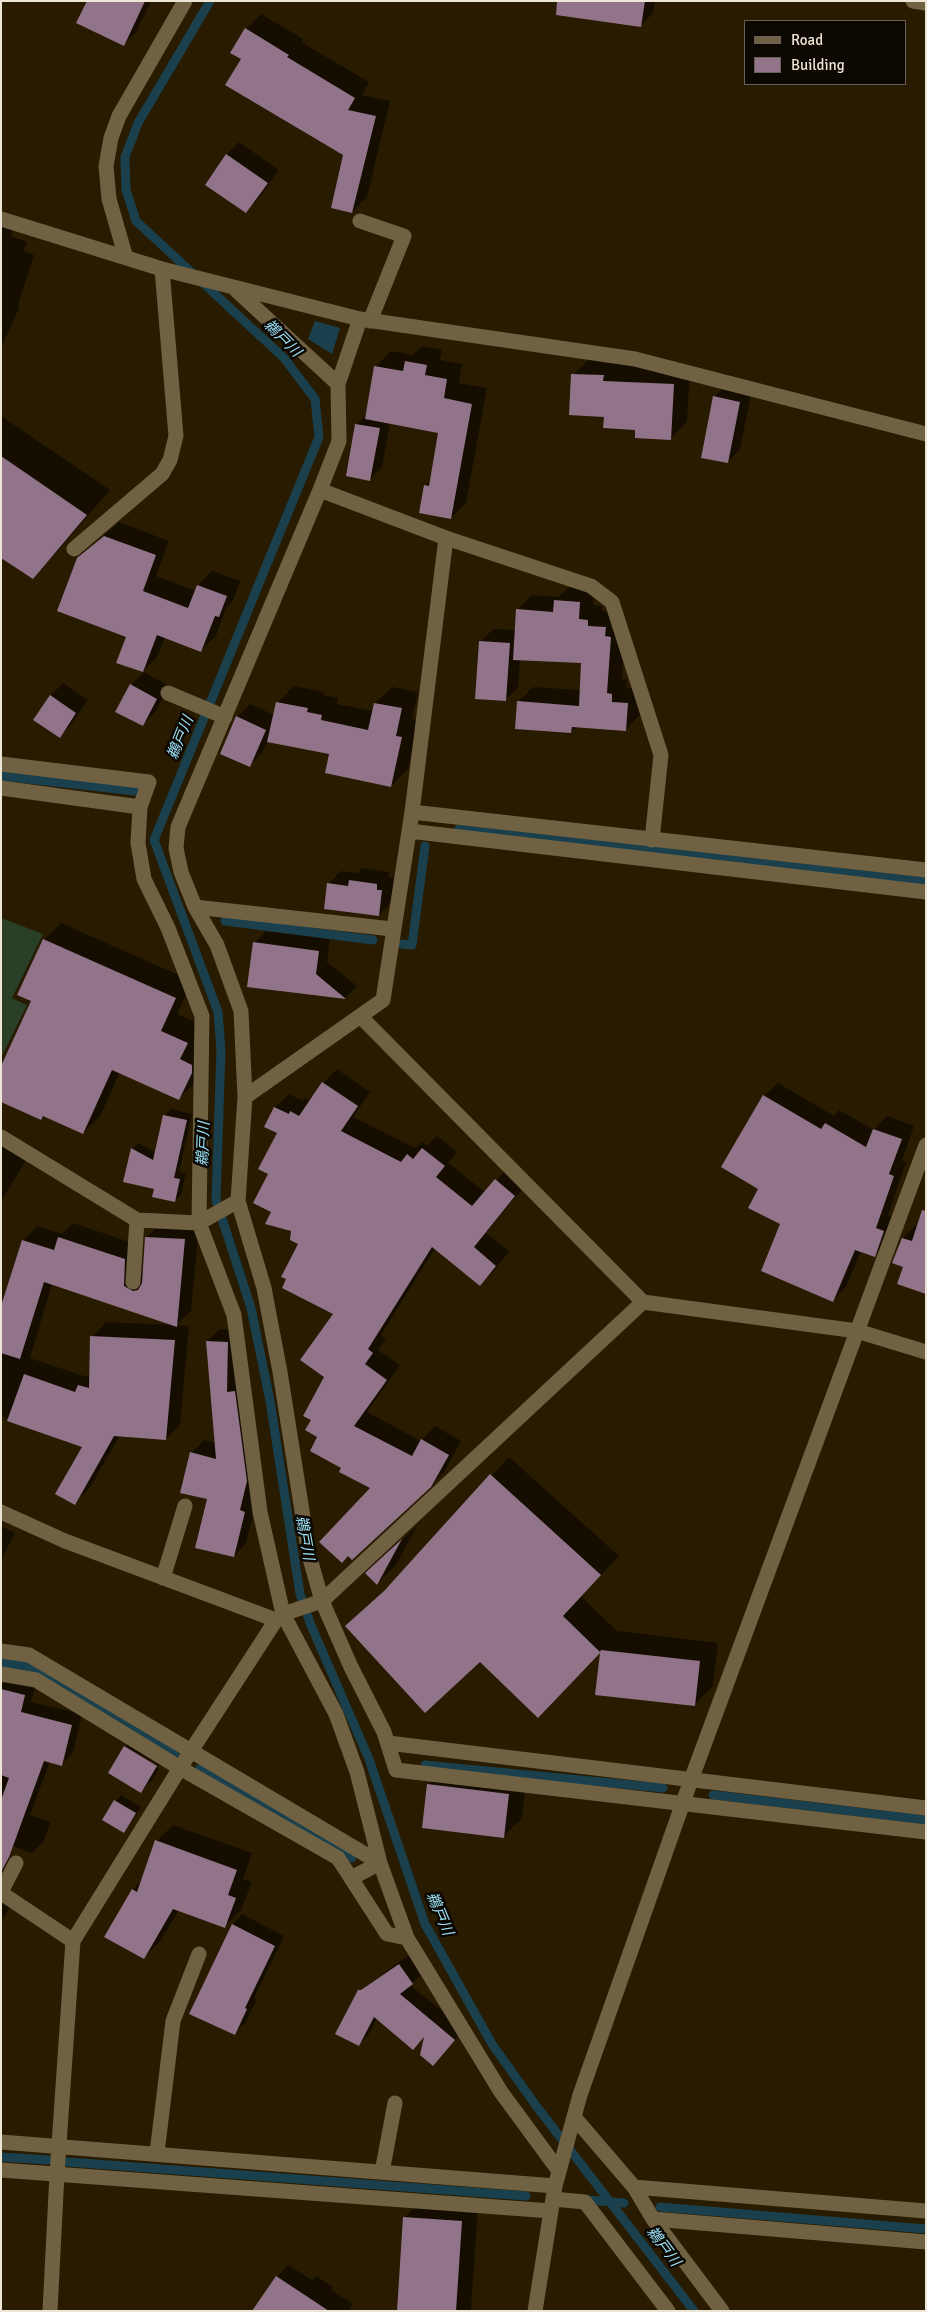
<!DOCTYPE html>
<html>
<head>
<meta charset="utf-8">
<style>
  body { margin:0 }
  #map { position:relative; width:927px; height:2312px; overflow:hidden; background:#281b00; font-family:Signika,sans-serif }
  canvas { display:block }
  .frame { position:absolute; inset:0; border:2px solid #eee6d5; pointer-events:none }
  .legend { position:absolute; left:744px; top:20px; width:162px; height:65px; box-sizing:border-box; background:#0c0701; border:1px solid #666056; margin:0; padding:6px 9px; list-style:none; font-size:15px; color:#eee6d5 }
  .legend li { display:flex; align-items:center; gap:10px; height:25px }
  .legend b { width:25px; border:1px solid #666056 }
</style>
</head>
<body>
<div id="map">
<canvas width="927" height="2312"></canvas>
<div class="frame"></div>
<ul class="legend">
<li><b style="height:6px;background:#706143"></b>Road</li>
<li><b style="height:14px;background:#91748a"></b>Building</li>
</ul>
</div>
<script>
const ctx = document.querySelector('canvas').getContext('2d');
ctx.lineJoin = 'round';
function fillPath(path, color) { ctx.fillStyle = color; ctx.fill(path, 'evenodd'); }
const shape = rows => new Path2D(rows.map(r => 'M' + r).join(''));
function trace(path, color, width, dash) { ctx.strokeStyle = color; ctx.lineWidth = width; ctx.lineCap = dash ? 'butt' : 'round'; ctx.setLineDash(dash || []); ctx.stroke(path); }
function write(font, color, halo, rows, align = 'center') {
  ctx.font = font + ' Signika,"Noto Sans JP",sans-serif'; ctx.lineWidth = 5; ctx.setLineDash([]); ctx.textBaseline = 'middle'; ctx.strokeStyle = halo; ctx.fillStyle = color; for (const [text, x, y, turn = 0] of rows) {
    ctx.save(); ctx.translate(x, y); ctx.rotate((+turn || 0) * Math.PI / 180); ctx.textAlign = isNaN(turn) ? turn : align; if (halo) ctx.strokeText(text, 0, 0); ctx.fillText(text, 0, 0); ctx.restore();
  }
}
fillPath(shape([
  [1,918,43,934,12,998,27,1005,1,1058]
]), '#293f28');
fillPath(shape([
  [315,321,340,328,332,354,308,339]
]), '#19404c');
fillPath(shape([
  [88,1,151,1,136,32,124,44],
  [583,1,655,1,653,13,641,25],
  [261,14,303,39,301,42,369,82,362,95,390,101,367,197,352,212,345,154,243,58,246,29],
  [239,142,279,170,258,199,246,212,206,184,227,154],
  [1,226,13,230,11,236,27,242,24,251,34,255,18,305,20,306,1,348],
  [422,346,442,350,440,360,462,364,459,383,487,388,466,503,451,518,425,486,431,480,440,432,390,423,382,467,370,479,347,475,357,424,367,414,376,366,391,351,413,355],
  [590,358,690,368,687,422,670,439,636,429,605,416,573,375],
  [727,384,752,389,740,449,728,462,714,397],
  [1,416,110,490,56,553,32,577,1,556],
  [119,522,169,541,156,576,196,591,198,585,212,571,240,581,233,601,226,608,216,636,201,650,165,637,157,657,143,671,128,637,78,558],
  [570,586,594,587,593,605,602,606,602,611,620,612,625,622,622,679,627,679,626,688,642,689,640,715,626,729,577,726,571,732,518,702,533,687,581,690,583,662,520,659,518,688,505,700,481,641,493,629,516,630,517,610,532,595,559,597],
  [144,672,169,686,155,712,142,725,131,685],
  [63,683,88,700,72,723,60,736,34,720,51,695],
  [294,686,324,692,323,695,338,698,337,704,373,711,375,703,392,687,418,692,412,719,418,721,408,769,391,786,330,753,268,741,262,753,249,766,237,717,250,704,274,715,277,703],
  [362,868,389,872,389,877,394,878,391,902,379,915,328,884,341,871,357,873],
  [61,923,192,981,177,1014,204,1026,196,1082,179,1098,120,1072,100,1116,83,1133,45,1115,41,1119,32,1000,44,940],
  [266,931,330,939,327,962,357,986,345,998,248,986,254,943],
  [337,1069,370,1092,353,1117,415,1148,422,1142,427,1146,437,1136,457,1152,448,1163,485,1192,509,1167,528,1182,486,1233,509,1251,494,1271,480,1284,435,1248,381,1335,386,1339,378,1350,400,1365,367,1412,421,1441,435,1426,461,1441,444,1472,430,1486,372,1488,342,1467,319,1437,313,1419,326,1377,335,1314,293,1230,273,1212,270,1173,278,1133,266,1127,275,1107,289,1094,303,1101,305,1098,311,1101,323,1083],
  [778,1083,834,1116,839,1110,874,1130,887,1116,914,1126,902,1161,906,1162,888,1215,896,1218,888,1242,874,1255,861,1251,846,1287,833,1300,760,1188,722,1166,764,1096],
  [171,1109,192,1114,179,1172,186,1173,181,1195,174,1201,132,1149,138,1143,156,1153,165,1115],
  [1,1131,32,1150,1,1202],
  [73,1223,139,1245,138,1271,144,1275,146,1238,161,1223,199,1225,191,1311,176,1325,189,1326,180,1424,166,1439,120,1435,89,1489,74,1503,84,1446,1,1416,1,1310,23,1241,37,1226,62,1234],
  [52,1284,173,1325,106,1322,92,1337,90,1374,87,1377,30,1358],
  [915,1226,926,1229,904,1266,903,1238],
  [220,1329,240,1330,257,1499,246,1543,234,1556,191,1453,204,1440,216,1443,207,1341],
  [509,1457,619,1556,581,1596,619,1633,620,1631,718,1643,713,1686,694,1705,602,1650,556,1698,480,1660,347,1626,394,1581],
  [1,1526,15,1533,1,1560],
  [417,1526,396,1565,377,1583,386,1555],
  [10,1678,36,1685,31,1702,82,1714,73,1753,62,1764,50,1761,30,1815,51,1822,43,1842,32,1853,3,1843,1,1849,1,1685],
  [137,1735,168,1753,160,1766,126,1747,126,1749,159,1769,153,1779,141,1791,125,1747],
  [447,1766,527,1775,522,1818,503,1837,428,1784],
  [121,1795,141,1807,124,1831,115,1801],
  [173,1825,252,1853,243,1879,252,1882,241,1910,225,1926,179,1910,160,1941,144,1957,106,1936,133,1889,143,1879,157,1841],
  [1,1898,12,1904,1,1922],
  [242,1914,284,1936,254,1998,257,1999,245,2023,235,2033,233,1924],
  [409,1955,422,1974,410,1985,464,2029,433,2065,426,2035,413,2048,377,2018,368,2035,359,2045,357,1995,368,1985],
  [421,2201,478,2205,471,2311,398,2311,405,2217],
  [288,2265,312,2280,316,2276,333,2287,331,2290,353,2304,348,2311,255,2311,277,2277]
]), '#0007');
trace(shape([
  [210,1,138,123,125,157,126,190,136,221,284,358,315,399,319,437,154,840,218,1012,221,1050,216,1200,251,1308,270,1401,300,1594,310,1623,369,1759,425,1924,492,2044,537,2107,694,2311],
  [1,776,135,791],
  [459,829,926,882],
  [225,921,373,940],
  [402,944,412,945,425,846],
  [1,1663,25,1666,176,1753],
  [425,1765,663,1788],
  [200,1768,352,1858],
  [713,1795,926,1820],
  [1,2157,48,2160],
  [68,2162,526,2196],
  [588,2200,624,2203],
  [660,2207,926,2229]
]), '#19404c', 9);
fillPath(shape([
  [87,1,145,1,124,46,76,23],
  [557,1,645,1,641,27,556,15],
  [245,28,289,55,287,57,355,98,348,110,376,116,352,213,331,208,343,155,225,85,241,59,230,53],
  [226,154,268,183,246,213,205,185],
  [405,361,427,365,425,375,447,379,444,398,472,404,451,519,419,513,424,485,429,486,438,433,365,419,374,366,403,371],
  [571,374,604,375,603,381,674,384,671,440,635,438,635,430,603,428,604,417,569,415],
  [713,396,740,402,728,463,701,458],
  [355,424,380,428,370,481,346,476],
  [1,456,87,515,33,579,1,558],
  [104,536,156,555,143,591,188,608,197,585,227,596,219,617,215,616,201,652,157,635,143,672,116,663,126,637,57,611,77,558],
  [554,600,580,602,579,619,588,620,588,626,606,627,605,636,611,637,607,693,612,694,612,702,628,703,626,731,572,727,571,733,515,729,517,701,579,706,581,663,513,660,516,609,553,612],
  [479,641,510,643,506,701,475,699],
  [130,684,157,699,143,726,115,712],
  [50,695,76,713,60,738,33,720],
  [276,702,308,708,307,712,322,715,321,720,368,730,374,703,402,708,396,736,402,737,391,787,325,773,329,754,267,742],
  [236,716,266,730,250,767,220,754],
  [349,880,377,884,377,890,382,890,379,916,324,909,327,883,348,886],
  [43,939,176,998,161,1031,188,1043,180,1059,192,1065,192,1073,179,1100,112,1070,83,1134,43,1116,41,1120,1,1102,1,1066,31,1001,17,995],
  [253,942,319,951,316,974,346,999,247,987],
  [322,1082,358,1106,341,1131,401,1162,407,1154,413,1159,422,1148,445,1166,436,1177,472,1206,495,1179,515,1196,474,1247,496,1266,480,1286,432,1247,368,1349,373,1353,365,1364,387,1380,354,1426,412,1456,421,1439,449,1455,431,1487,352,1560,348,1556,342,1563,319,1542,370,1488,339,1472,341,1468,310,1451,317,1437,305,1430,311,1420,303,1416,324,1377,300,1360,333,1314,282,1288,286,1279,281,1277,298,1244,290,1240,291,1231,265,1224,271,1212,253,1203,268,1174,258,1169,277,1133,264,1127,274,1107,289,1114,290,1111,299,1116],
  [763,1095,821,1129,825,1123,866,1147,873,1129,902,1139,889,1174,894,1176,876,1228,884,1231,875,1257,855,1250,833,1302,761,1271,780,1224,748,1208,758,1189,721,1167],
  [163,1115,187,1120,174,1178,180,1179,175,1202,152,1197,154,1189,123,1182,131,1148,153,1160],
  [922,1210,926,1211,926,1294,897,1284,903,1267,892,1263,902,1238,912,1241],
  [58,1237,125,1259,124,1286,133,1291,138,1290,142,1283,145,1237,185,1239,177,1327,44,1282,20,1359,1,1353,1,1306,22,1240,54,1250],
  [90,1336,175,1340,166,1440,114,1436,75,1505,55,1494,82,1447,7,1421,24,1374,75,1392,78,1385,89,1388],
  [206,1341,228,1342,227,1392,235,1391,247,1481,240,1510,245,1512,234,1557,195,1548,207,1499,180,1493,190,1452,216,1459],
  [490,1474,601,1575,563,1616,600,1652,601,1650,700,1661,695,1706,595,1695,600,1653,538,1718,480,1662,425,1713,345,1626,384,1591],
  [402,1539,377,1585,365,1573],
  [1,1689,25,1695,21,1712,72,1725,62,1766,44,1761,9,1857,2,1870,1,1800,9,1778,1,1775],
  [124,1746,157,1766,141,1793,108,1773],
  [427,1784,509,1794,504,1838,422,1828],
  [114,1800,136,1813,124,1833,102,1820],
  [155,1840,237,1870,228,1895,236,1898,225,1928,173,1909,144,1959,104,1937,132,1889,137,1892],
  [232,1924,275,1946,245,2008,247,2009,235,2035,189,2014],
  [399,1964,413,1984,400,1994,455,2040,433,2066,420,2055,424,2037,413,2050,374,2017,359,2046,335,2034,358,1990,361,1990],
  [403,2217,462,2221,456,2311,397,2311],
  [276,2276,329,2311,252,2311]
]), '#91748a');
trace(shape([
  [913,1,926,3],
  [1,219,162,269,360,319,635,359,926,434],
  [360,221,404,236,370,321],
  [126,258,109,199,106,166,111,138,119,116,185,1],
  [236,290,338,384],
  [360,319,338,384,339,441,320,490,178,827,176,848,181,872,195,907,217,945,241,1011,245,1097,238,1201,264,1288,280,1372,309,1555,322,1601,351,1667,384,1732,396,1770,926,1832],
  [320,490,446,538,591,586,612,602,661,755,652,840],
  [74,549,162,474,170,460,176,436,162,269],
  [168,693,225,717],
  [1,764,149,782,140,807,138,843,144,879,168,928,202,1016,199,1223,234,1315,260,1512,283,1614,336,1714,357,1772,380,1863],
  [1,788,140,807],
  [412,812,926,870],
  [409,831,926,892],
  [195,907,392,929],
  [360,1016,643,1302],
  [245,1097,383,1000,412,812,446,538],
  [1,1137,137,1220,199,1223,238,1201],
  [133,1282,137,1220],
  [1,1512,65,1541,276,1620],
  [163,1578,185,1506],
  [1,1651,29,1655,380,1863],
  [1,1674,36,1680,180,1768,338,1858,387,1934,407,1938,501,2092,559,2171],
  [388,1743,926,1808],
  [351,1878,380,1863,407,1938],
  [1,1892,16,1863],
  [1,1893,73,1941],
  [574,2117,634,2187,926,2211],
  [1,2142,555,2186],
  [157,2153,173,2021,199,1954],
  [1,2170,551,2211],
  [382,2172,395,2103],
  [634,2187,653,2219,926,2242],
  [553,2199,585,2202,668,2311],
  [653,2219,722,2311],
  [50,2311,57,2174,73,1941,180,1768,276,1620,283,1614,322,1601,643,1302,857,1331,926,1352],
  [535,2311,555,2186,580,2095,691,1780,926,1145]
]), '#706143', 15);
write('italic 15px', '#9ae2f9', '#0c0701', [
  ["鵜戸川",282,339,45],
  ["鵜戸川",181,738,-68],
  ["鵜戸川",204,1144,-88],
  ["鵜戸川",304,1538,80],
  ["鵜戸川",439,1914,67],
  ["鵜戸川",663,2247,53]
]);
</script>
</body>
</html>
